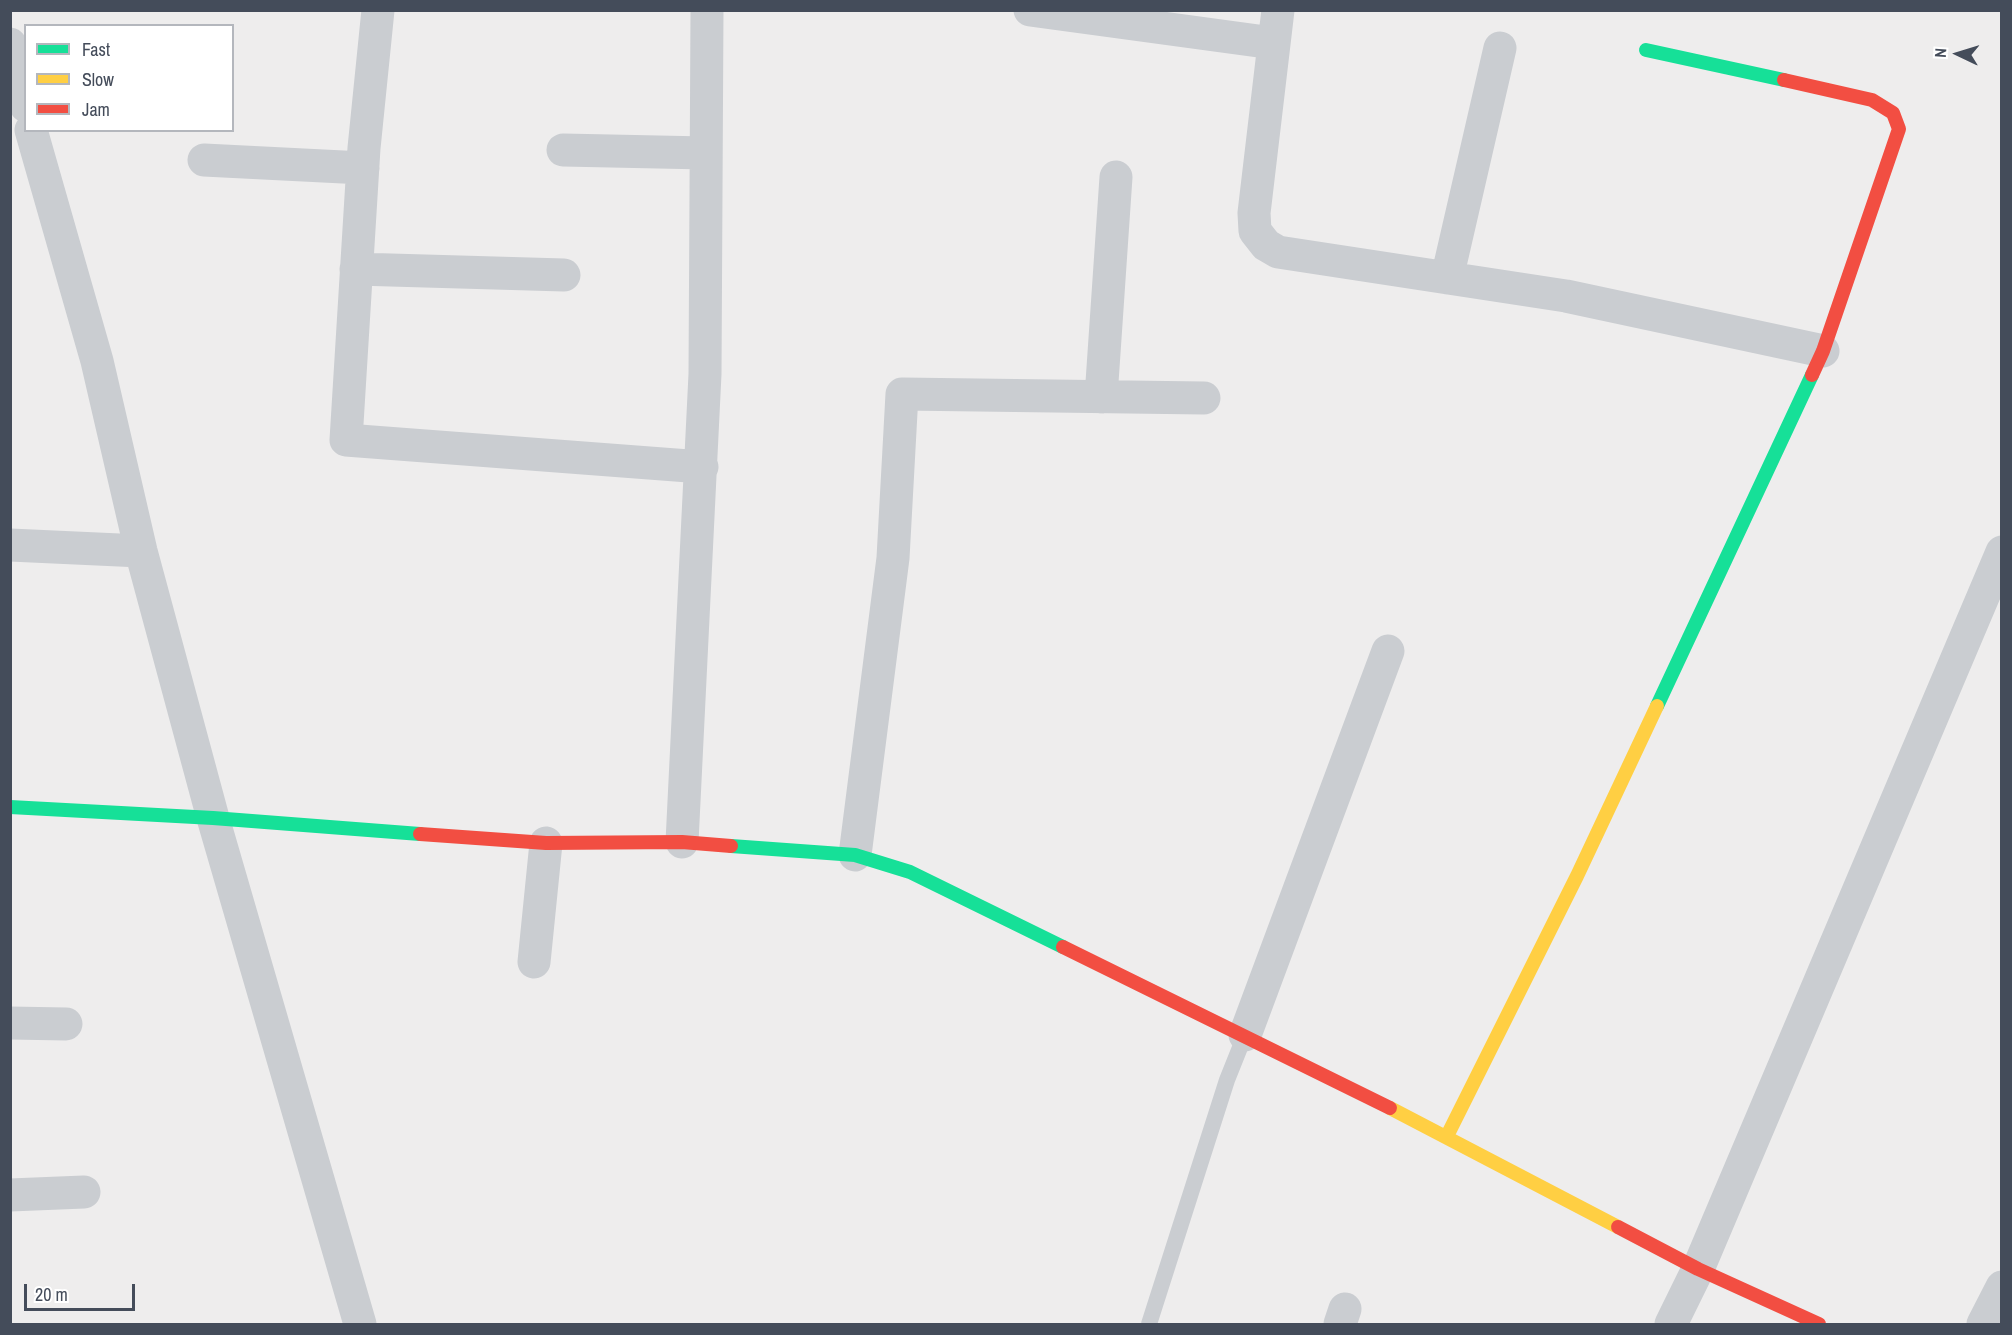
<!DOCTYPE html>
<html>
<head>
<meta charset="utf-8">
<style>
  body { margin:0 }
  #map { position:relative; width:2012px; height:1335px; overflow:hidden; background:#eeeded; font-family:"Archivo Narrow",sans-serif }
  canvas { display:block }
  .frame { position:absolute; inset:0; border:12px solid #444c5a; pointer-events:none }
  .legend { position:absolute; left:24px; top:24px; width:210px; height:108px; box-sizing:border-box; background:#fff; border:2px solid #b4b7bd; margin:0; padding:8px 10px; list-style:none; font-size:18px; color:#444c5a }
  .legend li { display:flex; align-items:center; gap:12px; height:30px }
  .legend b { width:30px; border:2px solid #b4b7bd }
  .north { position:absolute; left:1928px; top:24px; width:60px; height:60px; -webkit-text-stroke:4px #fff; paint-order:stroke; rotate:274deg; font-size:16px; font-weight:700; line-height:24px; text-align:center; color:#444c5a }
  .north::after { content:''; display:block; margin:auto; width:21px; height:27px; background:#444c5a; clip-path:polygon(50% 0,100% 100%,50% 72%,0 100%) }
  .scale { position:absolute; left:24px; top:1284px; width:111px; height:27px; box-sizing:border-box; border:3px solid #444c5a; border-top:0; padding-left:8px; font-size:18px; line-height:21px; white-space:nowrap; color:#444c5a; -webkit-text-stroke:4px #fff; paint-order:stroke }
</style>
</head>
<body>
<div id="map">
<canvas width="2012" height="1335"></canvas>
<div class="frame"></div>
<ul class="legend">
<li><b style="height:8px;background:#16e098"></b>Fast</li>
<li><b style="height:8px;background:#ffcf43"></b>Slow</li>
<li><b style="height:8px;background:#f24e42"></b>Jam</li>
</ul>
<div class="north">N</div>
<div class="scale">20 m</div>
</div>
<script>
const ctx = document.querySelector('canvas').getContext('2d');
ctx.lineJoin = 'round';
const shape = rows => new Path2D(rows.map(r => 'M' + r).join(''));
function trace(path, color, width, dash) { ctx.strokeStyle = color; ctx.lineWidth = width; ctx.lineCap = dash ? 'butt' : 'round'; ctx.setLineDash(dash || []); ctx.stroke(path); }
trace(shape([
  [1149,1324,1227,1080,1245,1035]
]), '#cacdd1', 16);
trace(shape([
  [378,10,364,148,346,440,702,467],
  [1030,10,1273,43],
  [1278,10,1254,213,1255,231,1266,245,1278,252,1566,296,1823,351],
  [10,44,26,106],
  [31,130,97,361,141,551,213,818,360,1324],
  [563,150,706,153],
  [204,160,363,168],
  [356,269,564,275],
  [1447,278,1500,48],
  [1101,397,1116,177],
  [10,545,141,551],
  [682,842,705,374,707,10],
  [855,855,893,558,902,394,1204,398],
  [534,962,546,843],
  [10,1023,66,1024],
  [1245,1035,1388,651],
  [10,1195,84,1192],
  [1340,1324,1345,1309],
  [1671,1324,1698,1269,2002,552],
  [1983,1324,2002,1287]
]), '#cacdd1', 33);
trace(shape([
  [1646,50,1784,80],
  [1657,706,1812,375],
  [10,807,213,818,420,834],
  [731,846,855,855,910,872,1063,947]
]), '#16e098', 14);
trace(shape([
  [1390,1108,1618,1227],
  [1447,1136,1577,876,1657,706]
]), '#ffcf43', 14);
trace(shape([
  [1784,80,1872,100,1893,113,1899,129,1823,351,1812,375],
  [420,834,546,843,682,842,731,846],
  [1063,947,1390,1108],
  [1618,1227,1698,1269,1819,1324]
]), '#f24e42', 14);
</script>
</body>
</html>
